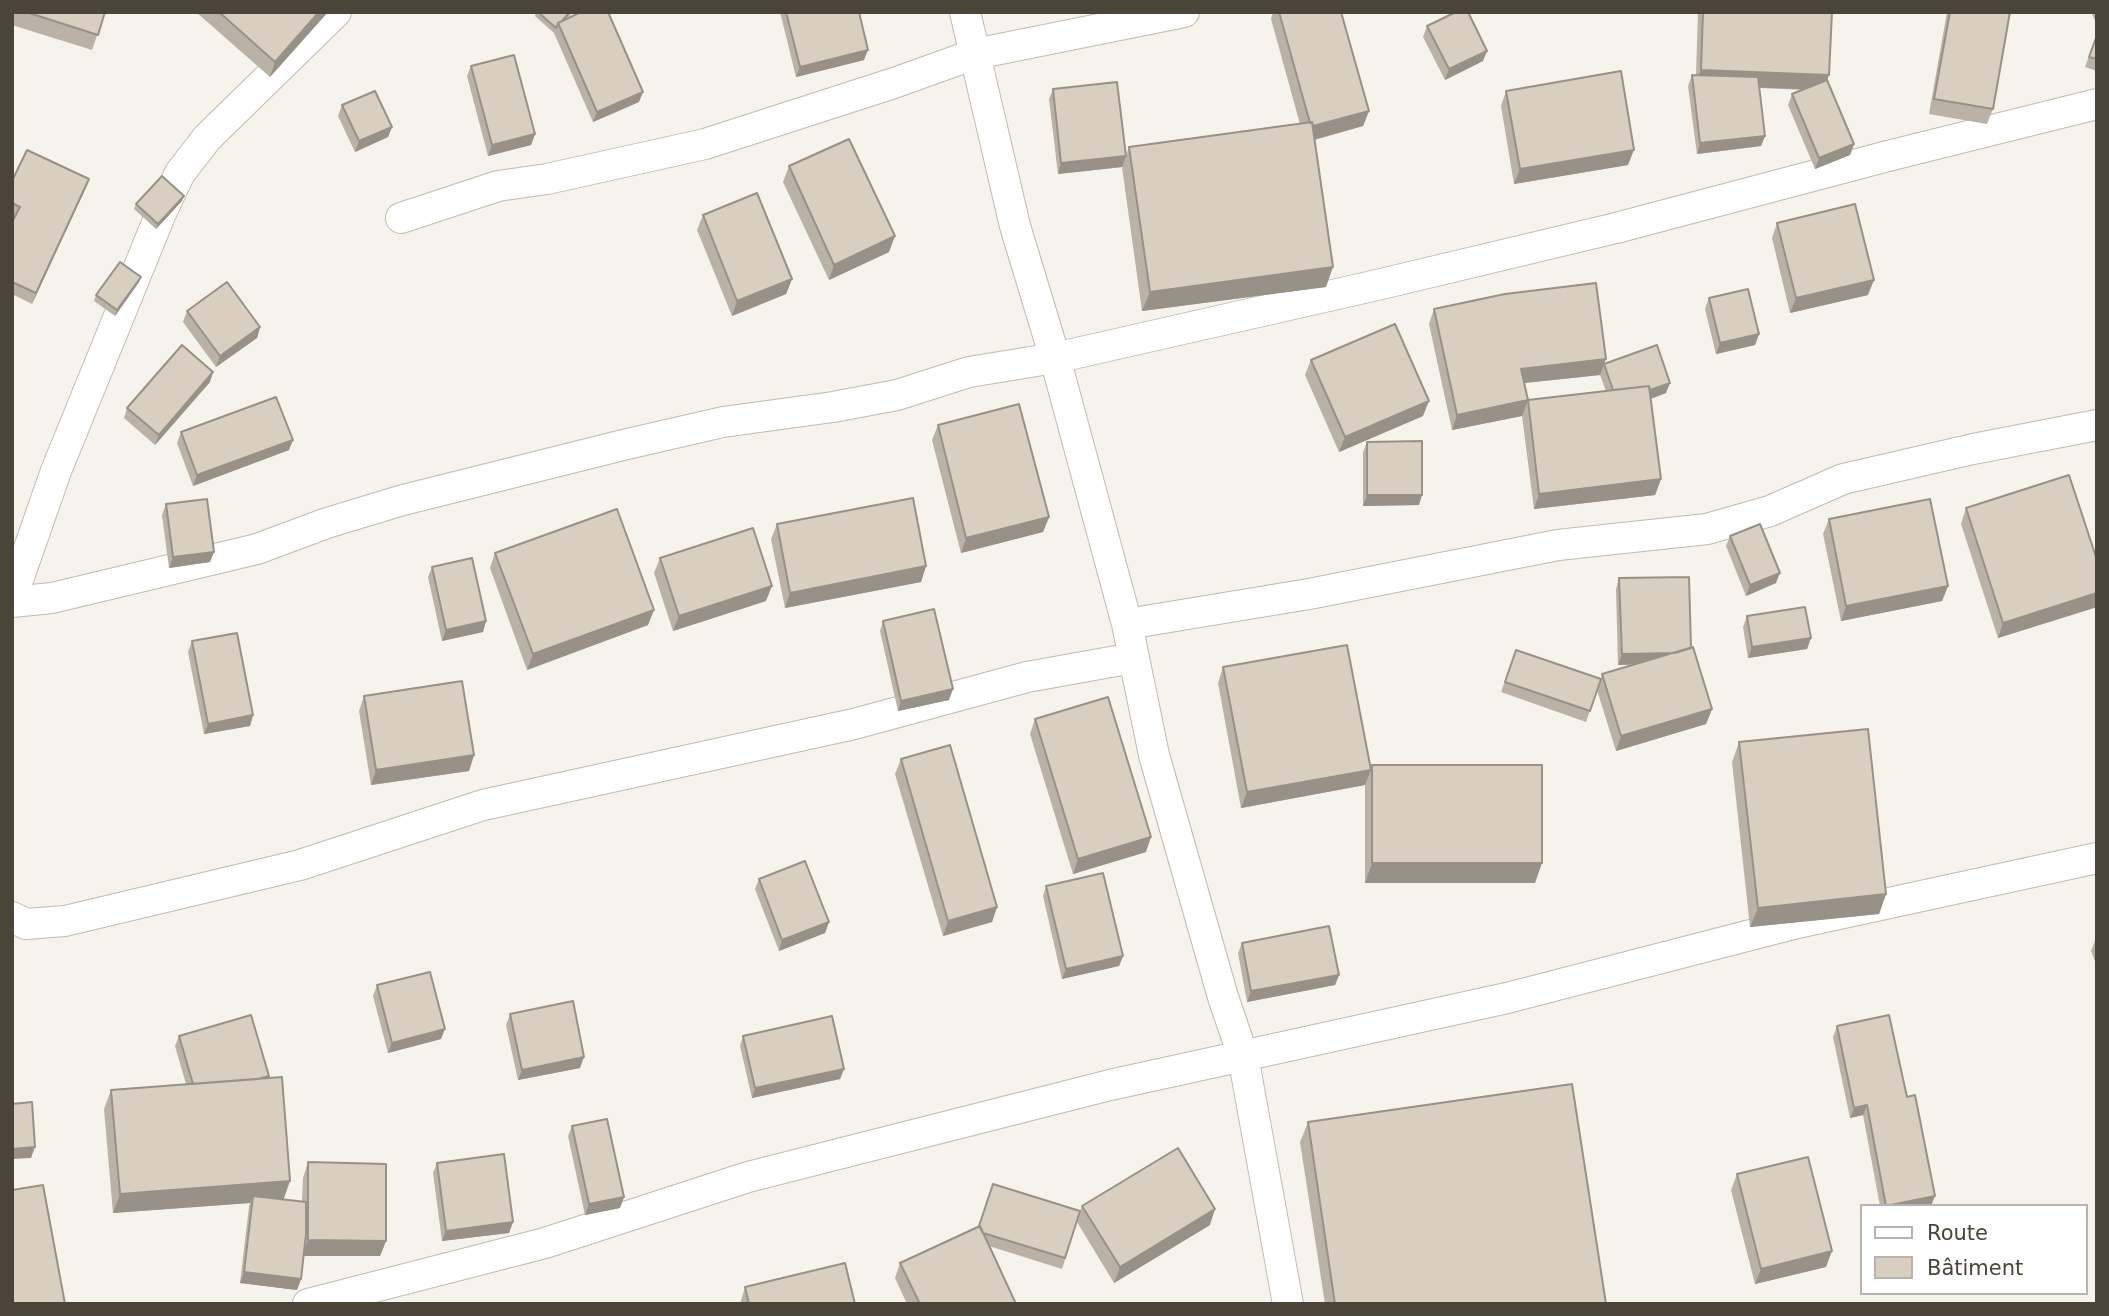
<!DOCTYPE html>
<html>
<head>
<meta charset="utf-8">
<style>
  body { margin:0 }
  #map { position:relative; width:2109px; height:1316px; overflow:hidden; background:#f6f3ec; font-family:"DejaVu Sans",sans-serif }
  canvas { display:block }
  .frame { position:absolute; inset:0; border:14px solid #4b4439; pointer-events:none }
  .legend { position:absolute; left:1860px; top:1204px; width:228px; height:91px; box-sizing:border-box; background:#fff; border:2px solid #b7b4b0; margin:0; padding:9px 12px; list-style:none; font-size:21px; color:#4b4439 }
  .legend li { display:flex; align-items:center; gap:14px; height:35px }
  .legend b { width:35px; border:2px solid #b7b4b0 }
</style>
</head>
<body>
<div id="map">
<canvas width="2109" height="1316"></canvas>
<div class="frame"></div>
<ul class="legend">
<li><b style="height:9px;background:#fff"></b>Route</li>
<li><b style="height:19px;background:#d8cfc1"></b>Bâtiment</li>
</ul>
</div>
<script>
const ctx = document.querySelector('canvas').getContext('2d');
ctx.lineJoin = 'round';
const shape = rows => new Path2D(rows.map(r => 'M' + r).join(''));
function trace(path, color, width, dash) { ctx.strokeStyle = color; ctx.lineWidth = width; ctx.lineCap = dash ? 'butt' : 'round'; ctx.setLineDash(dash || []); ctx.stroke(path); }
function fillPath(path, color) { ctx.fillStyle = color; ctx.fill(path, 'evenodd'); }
const minor = shape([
  [965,12,1015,226,1055,358,1127,624,1154,755,1223,997,1243,1056,1288,1304],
  [401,218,498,186,547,179,705,144,894,83,975,54,1184,12],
  [12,597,56,471,161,213,180,173,207,138,336,12],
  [12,602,52,598,257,549,327,523,403,500,623,445,723,422,833,407,897,395,969,372,1055,358,1377,285,1616,228,1888,156,2097,104],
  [1127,624,1309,594,1558,545,1707,529,1770,511,1843,479,1973,449,2097,425],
  [12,917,26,924,65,921,300,865,483,805,854,724,1027,677,1133,658],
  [308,1304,545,1243,748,1177,1110,1085,1507,998,1797,923,2097,858]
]);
trace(minor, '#c2bbae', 32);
trace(minor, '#fff', 30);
fillPath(shape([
  [12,12,105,12,92,50,12,25],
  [196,12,328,12,270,77],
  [536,12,573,12,567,18,639,102,593,122,554,33,535,16],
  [780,12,859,12,864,60,796,77],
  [1273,12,1341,12,1369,111,1363,126,1315,140,1326,287,1142,311,1122,167,1058,174,1049,99,1053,89,1126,156,1129,147,1300,124,1271,19],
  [1698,12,1832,12,1827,81,1854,144,1850,155,1815,169,1788,105,1792,94,1804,90,1759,88,1765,136,1761,146,1697,154,1688,86,1692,75,1696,75],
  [1947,12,2010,12,1993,109,1987,124,1929,114],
  [2091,12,2097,12,2097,25],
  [1427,26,1483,61,1445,80,1423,37],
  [2097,34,2097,71,2085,67],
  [471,66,535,134,531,145,488,156,467,76],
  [1506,91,1628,165,1514,184,1501,106],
  [342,105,392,127,388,137,355,152,338,116],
  [789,166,889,252,829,280,783,182],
  [12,181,85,189,32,304,12,294,12,222,15,217,12,215],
  [182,201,156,229,134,209,136,204],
  [703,215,792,279,786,294,732,316,697,230],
  [1777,223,1868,295,1790,313,1772,238],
  [141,277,139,282,115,316,94,301,96,295],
  [1709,298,1759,334,1755,345,1716,354,1705,309],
  [1434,309,1604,364,1666,393,1651,399,1661,479,1655,495,1534,509,1522,416,1452,430,1429,324],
  [1600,375,1606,391,1528,400,1524,383],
  [187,311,260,327,257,338,216,367,183,322],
  [1311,360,1423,416,1339,452,1305,375],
  [210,382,155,445,124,418,127,408],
  [938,425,1049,517,1043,532,961,553,932,440],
  [181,432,289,450,193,486,177,443],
  [1367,442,1419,505,1363,506,1363,452],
  [166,504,210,562,169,568,162,515],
  [1966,508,2097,560,2097,607,1998,638,1961,524],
  [1829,519,1948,586,1942,601,1841,621,1823,534],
  [777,524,926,566,921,582,785,608,771,539],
  [1730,536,1776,583,1746,596,1726,546],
  [495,553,648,625,527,670,490,568],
  [660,558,766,601,673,631,654,573],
  [432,567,486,621,483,632,442,641,428,577],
  [1619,578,1691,648,1712,709,1706,724,1616,751,1597,690,1586,722,1501,692,1516,650,1601,679,1602,674,1636,664,1618,665,1616,589],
  [1747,616,1811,638,1807,649,1748,658,1743,627],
  [883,621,949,700,898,711,880,631],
  [192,641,253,715,250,726,204,734,188,652],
  [1223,667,1371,770,1372,765,1535,883,1365,883,1365,785,1241,808,1218,683],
  [364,696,474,755,469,771,371,785,359,711],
  [1035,719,1146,852,1073,874,1030,734],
  [1739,742,1886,894,1879,914,1750,927,1732,762],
  [901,759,997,907,992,922,943,936,895,774],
  [759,879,829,922,825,933,779,951,755,889],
  [1046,886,1123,956,1119,966,1062,979,1043,896],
  [2097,935,2097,966,2091,951],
  [1242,943,1339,975,1335,985,1247,1002,1238,953],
  [377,985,441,1039,388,1053,373,996],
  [510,1014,580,1068,518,1080,506,1025],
  [1837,1026,1931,1206,1880,1206,1863,1115,1850,1118,1833,1037],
  [179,1036,268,1078,283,1200,302,1202,303,1178,308,1162,386,1241,380,1256,303,1256,301,1279,297,1290,240,1283,249,1207,250,1203,113,1213,104,1109,111,1090,186,1084,175,1046],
  [743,1036,844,1069,840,1079,752,1098,740,1046],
  [1308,1122,1606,1304,1325,1304,1300,1142],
  [572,1126,624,1197,620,1208,585,1215,568,1136],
  [437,1163,513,1222,509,1233,442,1241,433,1173],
  [1737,1174,1826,1267,1755,1284,1731,1190],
  [1082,1206,1210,1225,1114,1283,1077,1222,1062,1269,989,1246,1016,1304,907,1304,895,1278,900,1263,979,1227,1080,1211],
  [745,1287,855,1304,740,1304]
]), '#bab2a6');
fillPath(shape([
  [319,12,328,12,270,77,275,62],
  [868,50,864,60,796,77,800,67],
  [1487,51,1483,61,1445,80,1449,69],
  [1701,70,1829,75,1824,90,1695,85],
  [643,92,639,102,593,122,597,112],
  [1369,111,1363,126,1305,142,1311,127],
  [392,127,388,137,355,152,359,141],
  [535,134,531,145,488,156,492,145],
  [1765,136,1761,146,1697,154,1700,143],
  [1854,144,1850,155,1815,169,1819,158],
  [1634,150,1628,165,1514,184,1520,169],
  [1126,156,1122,167,1058,174,1061,163],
  [89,179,85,189,32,304,36,293],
  [184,196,182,201,156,229,158,224],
  [895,236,889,252,829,280,834,265],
  [1333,267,1326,287,1142,311,1150,292],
  [141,277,139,282,115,316,117,310],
  [792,279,786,294,732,316,737,301],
  [1874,280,1868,295,1790,313,1796,298],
  [260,327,257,338,216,367,220,356],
  [1759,334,1755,345,1716,354,1720,343],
  [1606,359,1600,375,1515,384,1521,369],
  [213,372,210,382,155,445,159,435],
  [1670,383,1666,393,1644,401,1611,405],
  [1528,400,1522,416,1452,430,1457,415],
  [1429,401,1423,416,1339,452,1345,437],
  [293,440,289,450,193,486,197,475],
  [1661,479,1655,495,1534,509,1539,494],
  [1367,495,1422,495,1419,505,1363,506],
  [1049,517,1043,532,961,553,966,538],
  [214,552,210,562,169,568,173,557],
  [926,566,921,582,785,608,790,593],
  [1780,573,1776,583,1746,596,1750,585],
  [772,586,766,601,673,631,679,616],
  [1948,586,1942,601,1841,621,1846,606],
  [2097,593,2097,607,1998,638,2003,623],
  [654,610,648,625,527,670,533,654],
  [486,621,483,632,442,641,446,630],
  [1811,638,1807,649,1748,658,1752,647],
  [1691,652,1688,663,1618,665,1622,654],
  [953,689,949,700,898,711,901,701],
  [1712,709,1706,724,1616,751,1621,736],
  [253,715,250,726,204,734,208,724],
  [474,755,469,771,371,785,376,770],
  [1371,770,1365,785,1241,808,1247,792],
  [1151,837,1146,852,1073,874,1078,859],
  [1372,863,1542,863,1535,883,1365,883],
  [1886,894,1879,914,1750,927,1758,908],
  [997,907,992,922,943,936,948,921],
  [829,922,825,933,779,951,782,940],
  [1123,956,1119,966,1062,979,1066,969],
  [1339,975,1335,985,1247,1002,1251,991],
  [445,1029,441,1039,388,1053,392,1043],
  [584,1057,580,1068,518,1080,522,1070],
  [844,1069,840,1079,752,1098,755,1088],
  [1867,1105,1863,1115,1850,1118,1854,1108],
  [35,1147,31,1158,12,1159,12,1149],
  [290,1181,283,1201,253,1196,250,1203,113,1213,120,1194],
  [1935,1196,1931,1206,1886,1206],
  [624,1197,620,1208,585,1215,589,1204],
  [1215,1209,1210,1225,1114,1283,1120,1267],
  [513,1222,509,1233,442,1241,446,1231],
  [308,1240,386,1241,380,1256,302,1256],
  [1832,1251,1826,1267,1755,1284,1761,1269],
  [244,1272,301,1279,297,1290,240,1283]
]), '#979187');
const building = shape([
  [26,12,105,12,98,35,26,12],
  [219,12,319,12,275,62,219,12],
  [538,12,570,12,562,21,558,23,556,28,538,12],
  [581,12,608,12,643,92,597,112,558,23,581,12],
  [786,12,859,12,868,50,800,67,786,12],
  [1279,12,1341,12,1369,111,1313,126,1312,122,1310,123,1279,12],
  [1456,12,1468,12,1487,51,1449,69,1427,26,1456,12],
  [1703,12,1832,12,1829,75,1701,70,1703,12],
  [1950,12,2010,12,1993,109,1934,99,1950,12],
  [2097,35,2097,59,2089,57,2097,35],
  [514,55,535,134,492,145,471,66,514,55],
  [1621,71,1634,150,1520,169,1506,91,1621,71],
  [1692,75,1758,77,1765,136,1700,143,1692,75],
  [1827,80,1854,144,1819,158,1792,94,1827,80],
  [1117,82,1126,156,1061,163,1053,89,1117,82],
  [375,91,392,127,359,141,342,105,375,91],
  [1312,122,1333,267,1150,292,1129,147,1312,122],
  [849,139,895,236,834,265,789,166,849,139],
  [27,150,89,179,36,293,12,282,12,222,20,207,12,203,12,181,27,150],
  [162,176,184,196,158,224,136,204,162,176],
  [757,193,792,279,737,301,703,215,757,193],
  [1855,204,1874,280,1796,298,1777,223,1855,204],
  [120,262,141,277,117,310,96,295,120,262],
  [227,282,260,327,220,356,187,311,227,282],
  [1596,283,1606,359,1521,369,1528,400,1457,415,1434,309,1505,294,1596,283],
  [1748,289,1759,334,1720,343,1709,298,1748,289],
  [1395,324,1429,401,1345,437,1311,360,1395,324],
  [182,345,213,372,159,435,127,408,182,345],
  [1657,345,1670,383,1650,390,1649,386,1613,390,1604,364,1657,345],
  [1649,386,1661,479,1539,494,1528,400,1649,386],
  [276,397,293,440,197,475,181,432,276,397],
  [1019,404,1049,517,966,538,938,425,1019,404],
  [1422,441,1422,495,1367,495,1367,442,1422,441],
  [2069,475,2097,560,2097,593,2003,623,1966,508,2069,475],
  [913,498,926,566,790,593,777,524,913,498],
  [207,499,214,552,173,557,166,504,207,499],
  [1930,499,1948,586,1846,606,1829,519,1930,499],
  [617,509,654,610,533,654,495,553,617,509],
  [1760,524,1780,573,1750,585,1730,536,1760,524],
  [753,528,772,586,679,616,660,558,753,528],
  [472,558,486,621,446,630,432,567,472,558],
  [1689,577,1691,648,1675,653,1622,654,1619,578,1689,577],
  [1805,607,1811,638,1752,647,1747,616,1805,607],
  [934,609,953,689,901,701,883,621,934,609],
  [237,633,253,715,208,724,192,641,237,633],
  [1347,645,1371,770,1247,792,1223,667,1347,645],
  [1693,647,1712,709,1621,736,1602,674,1693,647],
  [1516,650,1601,679,1590,711,1505,682,1516,650],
  [462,681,474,755,376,770,364,696,462,681],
  [1108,697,1151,837,1078,859,1035,719,1108,697],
  [1868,729,1886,894,1758,908,1739,742,1868,729],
  [950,745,997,907,948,921,901,759,950,745],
  [1372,765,1542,765,1542,863,1372,863,1372,765],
  [805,861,829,922,782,940,759,879,805,861],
  [1103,873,1123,956,1066,969,1046,886,1103,873],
  [1329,926,1339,975,1251,991,1242,943,1329,926],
  [430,972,445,1029,392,1043,377,985,430,972],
  [573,1001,584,1057,522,1070,510,1014,573,1001],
  [251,1015,269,1076,258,1079,193,1084,179,1036,251,1015],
  [1889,1015,1907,1097,1915,1095,1935,1196,1886,1206,1867,1105,1854,1108,1837,1026,1889,1015],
  [832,1016,844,1069,755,1088,743,1036,832,1016],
  [282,1077,290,1181,120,1194,111,1090,282,1077],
  [1572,1084,1606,1304,1335,1304,1308,1122,1572,1084],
  [32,1102,35,1147,12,1149,12,1104,32,1102],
  [607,1119,624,1197,589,1204,572,1126,607,1119],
  [1178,1148,1215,1209,1120,1267,1082,1206,1178,1148],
  [504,1154,513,1222,446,1231,437,1163,504,1154],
  [1808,1157,1832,1251,1761,1269,1737,1174,1808,1157],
  [308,1162,386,1164,386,1241,308,1240,308,1162],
  [993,1184,1080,1211,1065,1258,983,1233,979,1226,993,1184],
  [43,1185,65,1304,12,1304,12,1190,43,1185],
  [253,1196,306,1202,306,1234,301,1279,244,1272,253,1196],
  [980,1226,1016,1304,920,1304,900,1263,980,1226],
  [845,1263,855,1304,749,1304,745,1287,845,1263]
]);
fillPath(building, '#d8cfc1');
trace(building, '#979187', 2);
</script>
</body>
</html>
